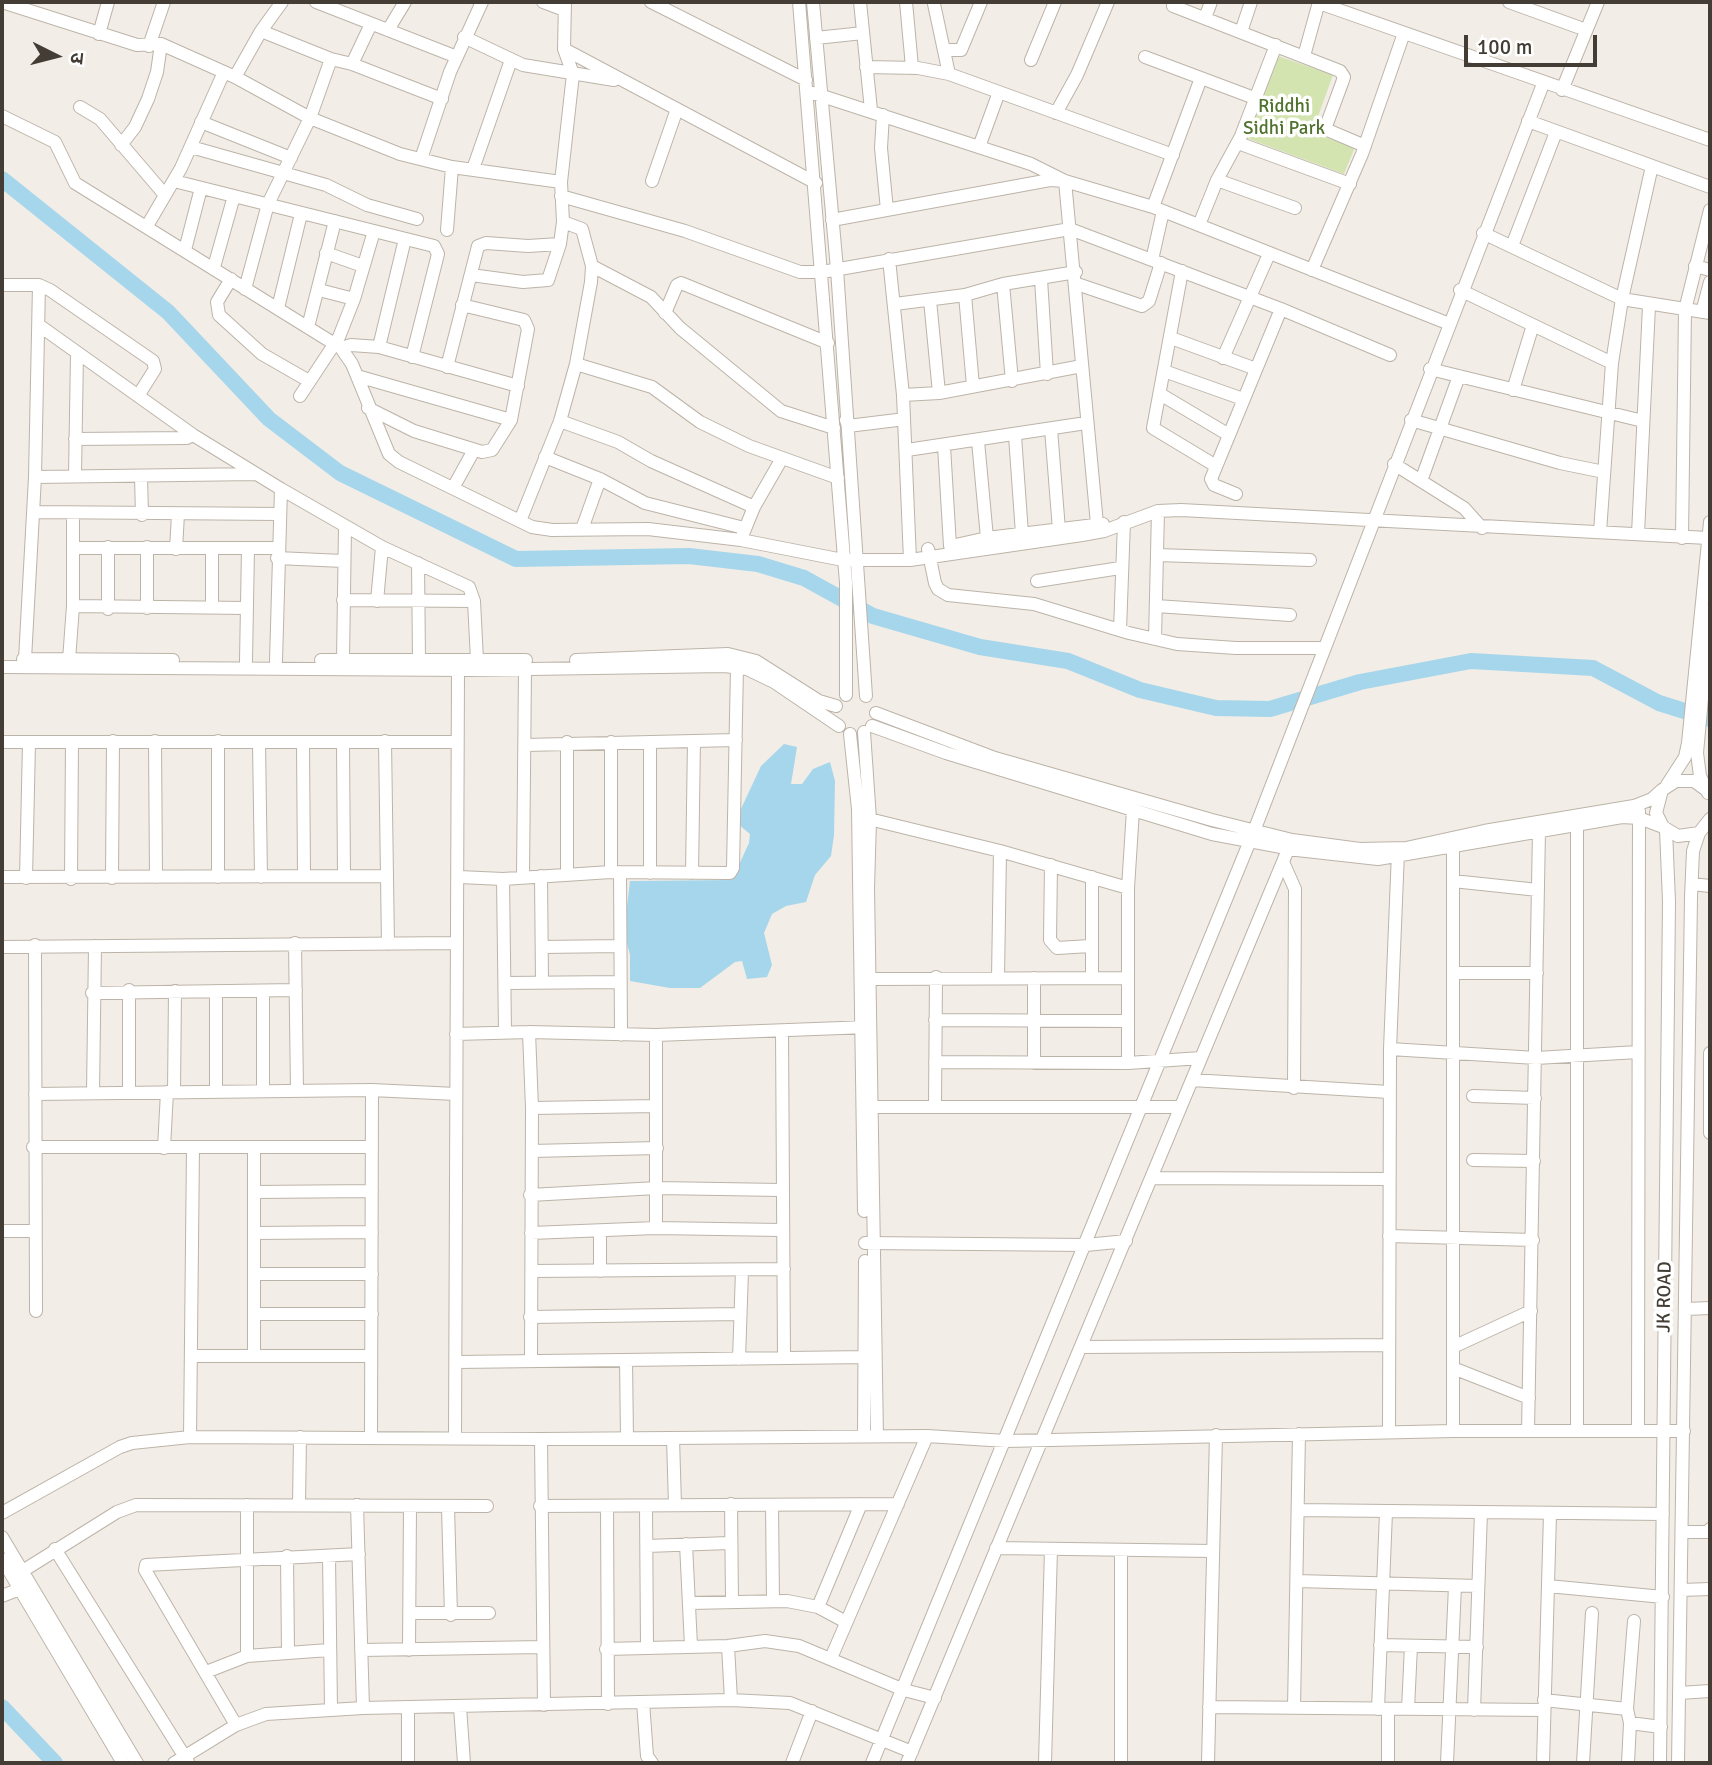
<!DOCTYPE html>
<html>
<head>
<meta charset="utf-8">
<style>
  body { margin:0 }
  #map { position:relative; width:1712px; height:1765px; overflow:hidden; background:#f2ede6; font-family:Signika,"Noto Sans Devanagari",sans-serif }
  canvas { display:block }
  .frame { position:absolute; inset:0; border:4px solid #443d36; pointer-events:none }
  .north { position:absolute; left:21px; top:21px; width:70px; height:70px; -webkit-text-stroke:5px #fff; paint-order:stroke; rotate:96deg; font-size:19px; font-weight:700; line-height:28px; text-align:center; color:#443d36 }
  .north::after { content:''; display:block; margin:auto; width:24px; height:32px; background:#443d36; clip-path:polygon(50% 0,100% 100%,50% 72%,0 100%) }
  .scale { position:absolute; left:1464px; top:35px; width:133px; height:32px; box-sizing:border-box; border:4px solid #443d36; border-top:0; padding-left:9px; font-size:21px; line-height:24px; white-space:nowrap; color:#443d36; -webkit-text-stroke:5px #fff; paint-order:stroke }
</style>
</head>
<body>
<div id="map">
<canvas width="1712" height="1765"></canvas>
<div class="frame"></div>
<div class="north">उ</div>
<div class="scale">100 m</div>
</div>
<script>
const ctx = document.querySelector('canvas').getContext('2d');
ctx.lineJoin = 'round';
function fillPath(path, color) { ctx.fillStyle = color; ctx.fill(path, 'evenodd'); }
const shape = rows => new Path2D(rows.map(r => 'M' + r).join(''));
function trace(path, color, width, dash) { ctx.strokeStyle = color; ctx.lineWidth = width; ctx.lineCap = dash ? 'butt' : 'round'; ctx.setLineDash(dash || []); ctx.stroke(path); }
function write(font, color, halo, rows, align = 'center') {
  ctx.font = font + ' Signika,sans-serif'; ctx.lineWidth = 7; ctx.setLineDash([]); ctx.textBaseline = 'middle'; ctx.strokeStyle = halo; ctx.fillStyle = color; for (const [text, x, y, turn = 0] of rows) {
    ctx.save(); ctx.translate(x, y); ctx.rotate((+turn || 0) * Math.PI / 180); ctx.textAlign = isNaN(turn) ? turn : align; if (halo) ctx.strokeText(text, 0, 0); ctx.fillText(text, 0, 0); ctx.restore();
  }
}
fillPath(shape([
  [1278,56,1333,75,1312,133,1355,147,1344,174,1241,136]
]), '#d3e4b1');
fillPath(shape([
  [784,744,797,747,791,784,802,784,813,769,830,762,835,781,834,835,831,856,815,875,806,902,786,906,772,914,764,933,772,965,767,977,747,979,742,961,735,962,700,988,670,988,630,981,630,955,624,932,630,881,732,880,749,843,750,834,738,824,740,811,761,766]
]), '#a6d6eb');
trace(shape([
  [2,179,168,312,269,419,340,473,516,559,689,556,758,564,804,578,873,616,980,647,1068,661,1140,690,1216,708,1270,709,1360,682,1471,661,1593,668,1659,703,1710,719],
  [2,1707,55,1763]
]), '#a6d6eb', 16);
const minor = shape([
  [2,2,137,45,161,44,235,77,310,118,400,154,452,167,561,182],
  [316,2,457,57],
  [543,2,564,10],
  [651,2,806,80],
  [799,2,846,583,846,695],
  [813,2,837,269,866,696],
  [860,2,871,110],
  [906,2,912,67],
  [1509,2,1586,30],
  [1319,3,1710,140],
  [934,4,949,74],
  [1173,6,1340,71,1344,77,1342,83,1325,129,1365,146],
  [1205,18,1211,2],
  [388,30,405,2],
  [261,31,331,59],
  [1241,32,1251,2],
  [99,34,108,2],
  [464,37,523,65,614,80],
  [816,38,863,33],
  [149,46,164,2],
  [564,49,816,183],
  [945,50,961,50,981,2],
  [1304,56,1319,2],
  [1145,57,1257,99],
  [1031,60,1055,2],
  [352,64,371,24],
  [866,67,918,68,949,74,1173,155],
  [235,77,261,31,282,2],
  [1562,90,1598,2],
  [813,93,1031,164,1065,181,1153,207,1447,323],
  [80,107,100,119,165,195],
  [1056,113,1077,75,1108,2],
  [883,115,881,148,887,210],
  [2,116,55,142,75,183,341,348,352,364,389,454,399,462,532,527,552,530,648,529,741,540,843,560,910,560,1082,535,1104,531,1158,511,1181,510,1708,538],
  [1528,121,1710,187],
  [201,122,291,158],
  [1238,143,1350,184],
  [121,145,135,127,148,99,157,72,161,44],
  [191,147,326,185,367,205,417,219],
  [979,147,999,92],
  [421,159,450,72,482,2],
  [473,169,511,60],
  [1217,180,1295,208],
  [174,181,434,246,438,254,412,357],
  [652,181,677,109],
  [561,196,685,231,800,272,822,272,1070,229,1281,309,1390,355],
  [1153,207,1201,78],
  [832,220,1050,180,1065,181,1097,524],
  [1199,225,1217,180,1241,136,1276,45],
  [147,226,181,168,224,72],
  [447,230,452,167],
  [1483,233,1622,299,1710,313],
  [1512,246,1556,132],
  [185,250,201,188],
  [326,253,363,266],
  [889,259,903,395,910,560],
  [1152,260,1163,211],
  [592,266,651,297,680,328,781,411,834,428],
  [1695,266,1710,270],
  [214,267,234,196],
  [1312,270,1362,154,1404,33],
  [1182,271,1153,428,1216,466],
  [471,275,523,282,548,280,560,244,563,222,561,182,573,74,564,49,565,2],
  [231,279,217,302,219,315,262,354,309,381],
  [1041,279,1047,374],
  [1003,284,1012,381],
  [1077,284,1142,306,1149,301,1161,263],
  [2,285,39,285,50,290,153,361,155,369,138,396],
  [245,289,268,204,310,118,331,59,352,64,442,99],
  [319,290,354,299],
  [1460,290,1612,363],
  [965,295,973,386],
  [930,300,939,393],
  [895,304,965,295,1003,284,1076,272],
  [278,308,301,214],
  [1702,312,1710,282],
  [665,313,677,285,681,283,828,343],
  [40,326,193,435,281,489,382,547,469,587,474,601,477,660],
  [308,327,335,221],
  [1171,338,1256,369],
  [379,347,405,239],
  [341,348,351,345,379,347,518,386],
  [1223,358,1269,254],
  [576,364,652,387,700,422,749,446,838,478],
  [447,367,478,246,486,243,528,246,560,244],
  [1430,369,1643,421],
  [1164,371,1243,399],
  [357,376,511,420],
  [1513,390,1533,325],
  [1160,394,1229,435],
  [903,395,939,393,1082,366],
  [300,396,339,337,354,299,374,231],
  [368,408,414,431,482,452,492,450,511,420,528,329,524,320,462,305],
  [846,420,848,426,897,420],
  [1411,420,1560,463,1604,472],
  [560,421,618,442,651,461,754,507],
  [1051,429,1059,530],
  [1015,436,1022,534],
  [75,439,187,438,193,435],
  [978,441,987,538],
  [944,446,950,546],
  [907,450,1086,423],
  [545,457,600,479,645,503,744,528],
  [1394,464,1464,508,1482,528],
  [75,475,77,353],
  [141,476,142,515],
  [35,477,256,474],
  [1421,481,1459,376],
  [453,488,474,450],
  [1236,494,1214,485,1211,479,1281,309],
  [34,512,279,514],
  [520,521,560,421,576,364,591,282,592,266,582,229,563,222],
  [582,529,600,479],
  [1600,532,1612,363,1622,299,1652,166],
  [743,534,754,507,781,460],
  [1638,534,1649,306],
  [1682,538,1685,310,1710,210],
  [951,546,987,538,1103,524],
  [108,547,108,609],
  [74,548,278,548],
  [176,549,178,514],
  [928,549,935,583,938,589,948,595,1034,604,1129,633,1177,644,1236,648,1324,648],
  [212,550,212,607],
  [1157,555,1310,560],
  [277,558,343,561],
  [418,563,419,659],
  [1037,581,1120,568],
  [343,600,474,601],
  [377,601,382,547],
  [73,606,247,608],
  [1156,606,1290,615],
  [147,608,147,547],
  [1120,630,1124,522],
  [1155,639,1158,511],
  [23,659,173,660],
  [25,659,35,477,39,285],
  [69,660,73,606,73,513],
  [321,660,526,660],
  [343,660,345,527],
  [576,660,728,654,756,661,819,701,836,706],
  [246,661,248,548],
  [276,661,281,489],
  [2,667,466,670,725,666,747,669,774,682,839,726],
  [876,713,995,758,1212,820,1292,840,1360,849,1406,848,1484,831,1634,806,1652,799,1662,790],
  [872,726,946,753,1212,834,1297,850,1378,859,1622,817,1639,818,1663,827],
  [864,732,870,819,868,889,877,1436],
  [850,734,858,809,864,1211],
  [155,741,156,877],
  [385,741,388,944],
  [2,742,455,742],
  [259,742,261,877],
  [343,742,344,876],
  [611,742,611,872],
  [650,742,650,873],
  [303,743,304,875],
  [525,745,736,740],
  [1667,785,1685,757,1688,743,1710,522],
  [1705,789,1694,781,1676,781,1662,790,1656,813,1663,827,1678,836,1699,833,1710,819],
  [1708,793,1700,776,1697,753,1710,611],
  [865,818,1000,851,1128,888],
  [1577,824,1577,1431],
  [1283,862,1295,889,1294,1088],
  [1051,865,1050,940,1057,948,1090,946],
  [620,872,621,1035],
  [692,873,694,741],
  [567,875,567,742],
  [541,876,542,982],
  [2,877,387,876],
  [218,877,218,741],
  [459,877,503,879,611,872,730,873,733,868,737,667],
  [523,877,525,669],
  [1092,877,1092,978],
  [26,878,29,743],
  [112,878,113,741],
  [71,879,72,742],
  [503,879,505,1032],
  [1453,881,1538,890],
  [1692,884,1710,886],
  [295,943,297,1091],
  [35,945,36,1311],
  [2,947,456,943],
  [542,947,620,946],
  [1453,973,1537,973],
  [998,978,1000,851],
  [870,979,1127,978],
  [506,983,620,982],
  [92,993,296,990],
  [935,1020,1127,1021],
  [782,1031,784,1358],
  [529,1032,532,1108,531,1359],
  [456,1034,529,1032,656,1035,868,1027],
  [1390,1049,1536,1058,1638,1052],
  [1710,1053,1710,1133],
  [935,1062,1128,1063,1201,1058],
  [1034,1063,1034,978],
  [1128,1063,1128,888,1133,810],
  [1192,1080,1389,1092],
  [263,1091,263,991],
  [129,1092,129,990],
  [174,1092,175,991],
  [216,1092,216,991],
  [93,1093,95,946],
  [35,1094,372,1090,456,1094],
  [1473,1096,1535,1098],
  [935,1105,936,977],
  [871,1107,1178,1107],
  [532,1108,656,1106],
  [33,1147,372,1147],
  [164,1148,167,1092],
  [532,1151,657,1148],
  [1473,1160,1534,1161],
  [1151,1178,1389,1179],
  [254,1192,372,1191],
  [530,1195,657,1188,781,1190],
  [656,1228,656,1035],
  [2,1231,35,1231],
  [600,1231,600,1271],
  [254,1233,372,1232],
  [531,1233,656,1228,781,1230],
  [1389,1236,1533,1240],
  [865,1243,1086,1245,1126,1241],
  [532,1271,784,1269],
  [254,1274,372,1274],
  [1686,1309,1710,1308],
  [254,1314,372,1314],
  [530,1317,739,1314],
  [1081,1347,1389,1345],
  [1453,1347,1531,1311],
  [191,1356,371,1356],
  [254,1356,254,1147],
  [739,1359,742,1271],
  [626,1360,627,1438],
  [457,1362,869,1357],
  [1453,1368,1529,1398],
  [1638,1430,1639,811],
  [1453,1431,1453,847],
  [1528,1431,1539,831],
  [1389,1432,1390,1049,1398,852],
  [864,1435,865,1261],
  [371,1436,372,1090],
  [190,1437,193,1147],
  [455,1438,458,669],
  [673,1438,675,1505],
  [541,1439,544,1705],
  [299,1504,300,1437],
  [731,1504,732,1600],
  [247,1505,247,1656],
  [357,1505,363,1708],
  [772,1505,773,1600],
  [540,1506,898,1504],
  [646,1506,647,1646],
  [448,1507,451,1615],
  [607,1508,608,1704],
  [1298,1510,1663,1514],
  [2,1513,120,1447,132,1443,190,1437,541,1439,927,1436,1006,1441,1453,1431,1684,1431],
  [1682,1532,1710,1532,1710,1529],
  [2,1537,137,1763],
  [686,1544,691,1646],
  [647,1546,729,1543],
  [996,1548,1213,1551],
  [55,1549,188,1762],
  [1121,1550,1121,1763],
  [287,1556,288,1652],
  [329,1556,331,1709],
  [2,1559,123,1763],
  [21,1572,117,1512,136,1505,487,1506],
  [1297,1581,1478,1586],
  [1548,1586,1663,1597],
  [1681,1590,1710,1589],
  [2,1596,20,1589],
  [689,1603,787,1601,818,1607,846,1622],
  [818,1607,861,1504],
  [411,1613,489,1613],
  [1380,1645,1477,1647],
  [728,1646,731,1700],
  [606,1649,728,1646,765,1641,799,1646,904,1690,935,1698],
  [361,1650,542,1647],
  [409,1650,410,1506],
  [831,1658,927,1436],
  [206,1672,247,1656,329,1650],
  [1679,1693,1710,1691],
  [1544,1700,1627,1709],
  [643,1702,647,1756,652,1763],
  [460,1707,464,1763],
  [1209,1707,1544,1710],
  [1294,1708,1299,1434],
  [1378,1709,1386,1512],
  [1408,1709,1411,1646],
  [1474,1710,1481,1512],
  [1630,1723,1661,1727],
  [236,1725,145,1570,146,1565,359,1554],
  [174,1763,236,1725,266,1714,363,1708,731,1700,790,1703,912,1752],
  [408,1763,408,1708],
  [792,1763,812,1711],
  [872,1763,1254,831,1543,84],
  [907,1763,1292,840],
  [1045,1763,1051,1549],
  [1208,1763,1216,1435],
  [1388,1763,1388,1709],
  [1447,1763,1455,1586],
  [1543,1763,1550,1514],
  [1583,1763,1592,1613],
  [1628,1763,1630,1723,1627,1709,1634,1621],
  [1660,1763,1669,901,1666,830],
  [1678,1763,1691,897,1693,851,1699,833]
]);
trace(minor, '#bdb4a9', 14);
trace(minor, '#fff', 12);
write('19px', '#4f722d', '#fff', [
  ["Riddhi",1284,107],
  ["Sidhi Park",1284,129]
]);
write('19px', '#443d36', '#fff', [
  ["JK ROAD",1665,1297,-89]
]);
</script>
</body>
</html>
